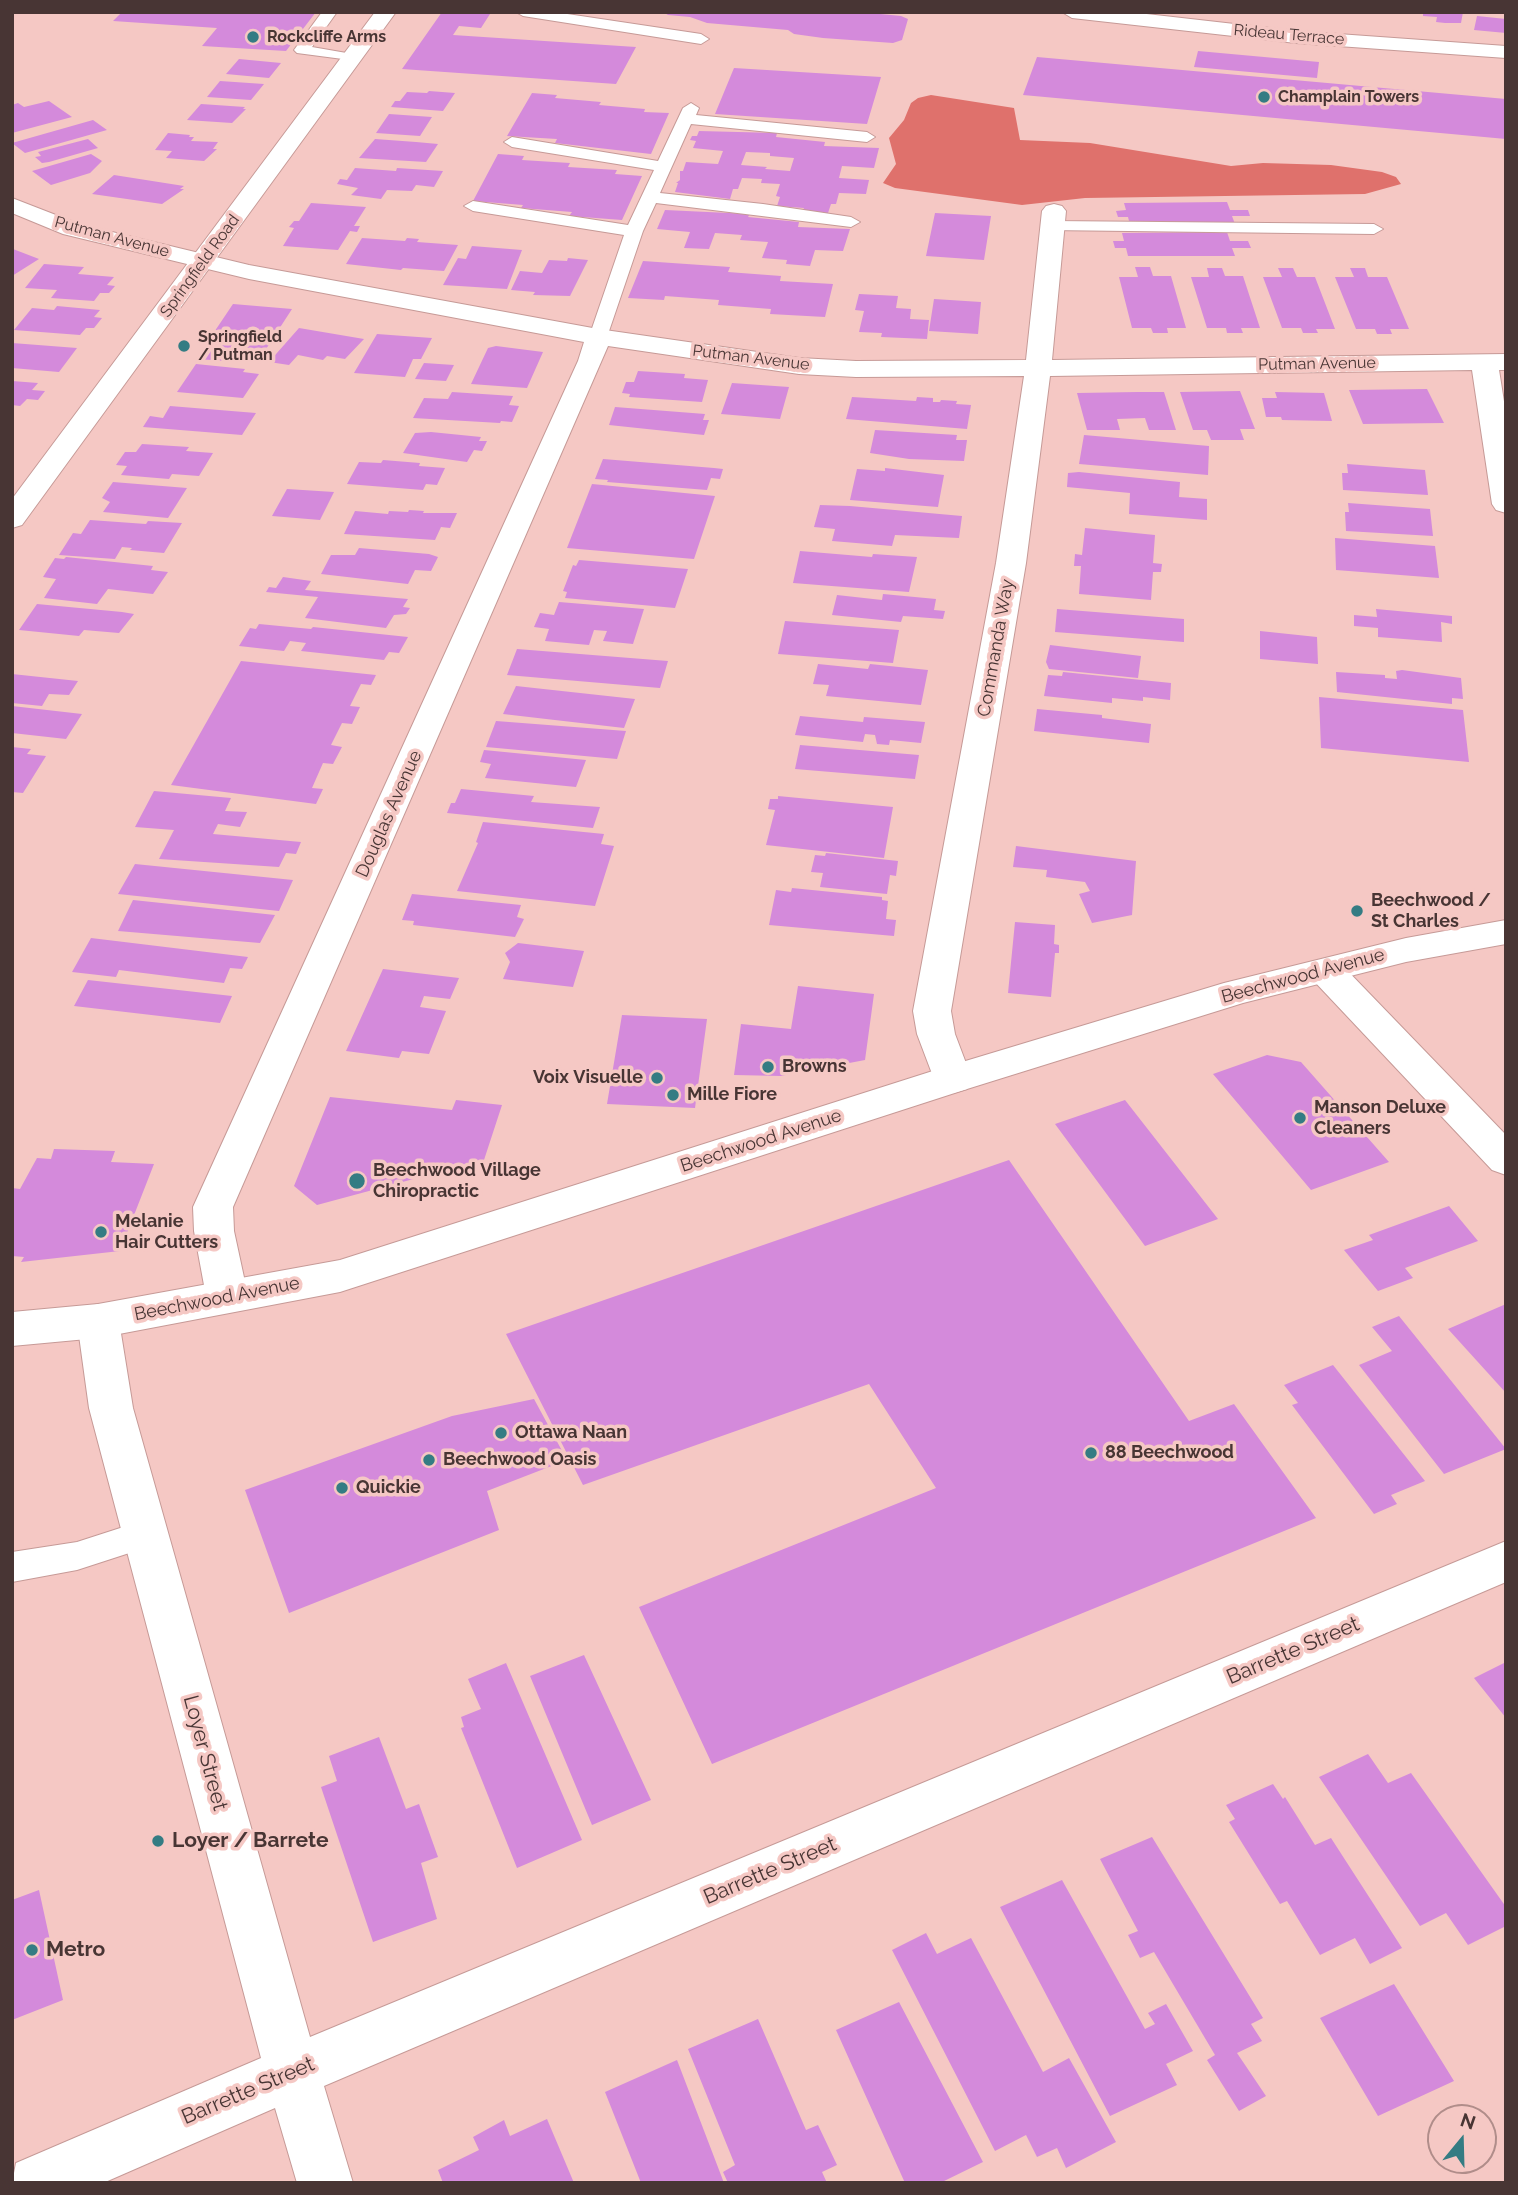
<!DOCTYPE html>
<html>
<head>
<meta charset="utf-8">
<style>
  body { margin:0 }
  #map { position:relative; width:1518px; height:2195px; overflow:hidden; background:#f5c8c4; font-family:Raleway,sans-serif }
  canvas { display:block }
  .frame { position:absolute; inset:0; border:14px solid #483534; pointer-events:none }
  .north { position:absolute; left:1427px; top:2104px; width:70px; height:70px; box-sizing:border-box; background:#f5c8c4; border:2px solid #b08d8a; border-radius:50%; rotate:19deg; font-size:19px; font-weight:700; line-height:28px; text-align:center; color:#483534 }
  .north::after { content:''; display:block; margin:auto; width:24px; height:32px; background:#347c83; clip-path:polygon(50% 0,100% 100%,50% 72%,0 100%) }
</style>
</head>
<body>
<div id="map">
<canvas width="1518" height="2195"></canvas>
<div class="frame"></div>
<div class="north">N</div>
</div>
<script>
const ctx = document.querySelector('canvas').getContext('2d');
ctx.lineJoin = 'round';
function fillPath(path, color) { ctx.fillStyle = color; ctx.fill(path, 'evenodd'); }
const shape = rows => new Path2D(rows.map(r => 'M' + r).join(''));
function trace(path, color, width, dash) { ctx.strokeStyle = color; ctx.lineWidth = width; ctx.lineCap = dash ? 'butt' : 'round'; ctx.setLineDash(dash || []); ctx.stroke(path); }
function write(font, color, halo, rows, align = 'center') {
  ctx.font = font + ' Raleway,sans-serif'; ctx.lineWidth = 7; ctx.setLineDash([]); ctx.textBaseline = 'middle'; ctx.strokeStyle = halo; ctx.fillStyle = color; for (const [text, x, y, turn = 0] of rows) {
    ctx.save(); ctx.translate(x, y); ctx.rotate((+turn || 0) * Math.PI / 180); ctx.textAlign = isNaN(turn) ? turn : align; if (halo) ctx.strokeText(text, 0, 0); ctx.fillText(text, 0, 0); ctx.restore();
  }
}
fillPath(shape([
  [931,95,1014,108,1020,140,1090,143,1231,166,1263,163,1331,165,1382,172,1396,177,1401,184,1365,194,1085,198,1022,205,895,188,883,183,896,164,889,138,904,120,911,103,918,98]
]), '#df716c');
fillPath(shape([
  [122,12,316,12,286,51,202,46,217,28,113,21],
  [442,12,490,14,481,28,459,26,453,35,636,47,616,84,402,69],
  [663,12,860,12,901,16,908,19,902,40,893,43,823,38,794,34,788,30,707,23,690,17,668,15],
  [1423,12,1463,12,1461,23,1445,23,1436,22,1437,17,1423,16],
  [1477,16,1506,19,1506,33,1474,30],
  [1198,51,1319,62,1317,78,1194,67],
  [1037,57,1506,99,1506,139,1023,95],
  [239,59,281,63,269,78,226,74],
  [734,68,881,77,867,124,715,114],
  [220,81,264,84,251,100,207,97],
  [429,91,455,93,443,111,391,107,395,101,400,101,407,92,427,93],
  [532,93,557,95,555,98,601,102,599,105,645,109,644,112,669,113,651,154,555,143,557,139,507,136],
  [49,101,72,117,12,133,12,105,18,103,24,107],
  [201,104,245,107,243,109,246,109,232,123,187,120],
  [389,114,432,117,420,136,376,133],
  [93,120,107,130,25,153,12,143],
  [699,131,777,133,776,137,825,142,824,146,879,148,874,168,842,166,839,178,869,180,866,194,839,193,836,204,831,204,828,213,802,212,804,208,777,206,780,197,776,196,780,184,761,183,762,179,742,178,738,189,733,189,730,199,675,192,678,183,676,183,680,180,680,171,683,171,686,162,718,164,723,151,693,148,696,141,690,140,692,136,697,136],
  [746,152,770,153,770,156,794,158,790,171,765,169,767,167,741,165],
  [168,133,190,135,189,137,194,137,191,141,218,142,213,149,217,149,204,161,166,158,172,151,155,150],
  [88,139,98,148,49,162,42,163,35,157,41,156,38,152],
  [375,139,416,142,438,144,426,162,359,158],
  [91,154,102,161,90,173,51,185,32,171],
  [498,154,524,156,522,160,570,163,568,167,617,170,615,174,642,176,622,220,569,216,572,212,521,208,523,205,473,201],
  [355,168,396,171,397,168,443,171,434,187,416,185,412,191,387,190,381,199,351,195,358,188,337,184,340,179,347,180],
  [114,175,184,186,180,189,184,189,162,204,92,194],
  [1227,202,1230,210,1248,210,1250,216,1232,216,1235,224,1130,225,1128,217,1118,217,1116,211,1126,210,1124,203],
  [311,203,366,207,354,226,360,226,357,232,350,231,338,250,283,246,294,228,289,227,294,221,299,221],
  [665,210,750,214,748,217,799,222,798,227,850,229,843,251,815,250,810,266,786,264,787,260,762,258,768,242,740,240,742,235,715,233,709,249,684,248,690,232,657,229],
  [935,213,991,216,984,260,926,256],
  [1227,232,1230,241,1248,241,1251,248,1232,248,1235,256,1128,256,1126,248,1115,248,1113,241,1124,241,1122,233],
  [362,238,405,241,407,238,419,239,417,242,458,245,444,271,403,268,401,270,346,264],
  [472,246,522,250,507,289,443,285,458,258,466,259],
  [12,250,13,249,39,259,12,276],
  [568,258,588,260,570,296,533,295,535,292,511,290,520,271,542,273,549,260,567,261],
  [643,261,730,267,728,272,781,276,780,281,833,284,825,317,770,314,771,309,718,305,719,300,665,296,664,300,628,298],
  [44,264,84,267,78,274,114,277,107,285,115,286,109,293,100,293,94,301,51,298,57,290,25,288],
  [1135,267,1150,267,1153,276,1171,276,1186,328,1167,328,1168,333,1153,333,1151,328,1132,328,1119,277,1138,277],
  [1207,268,1222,268,1225,276,1243,276,1260,328,1241,328,1243,333,1227,333,1226,328,1207,328,1191,277,1209,277],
  [1278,268,1293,268,1297,277,1315,277,1335,329,1316,329,1318,333,1303,333,1301,328,1282,328,1263,277,1282,277],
  [1350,268,1365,268,1368,277,1387,277,1409,329,1390,329,1392,334,1377,334,1375,329,1356,329,1335,277,1354,277],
  [859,294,898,296,896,308,911,309,910,319,929,320,927,339,881,337,882,333,859,332,864,311,855,310],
  [934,299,981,302,978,334,929,331],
  [233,304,292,309,257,363,196,359],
  [57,306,100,310,94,317,102,318,94,328,86,328,80,335,14,330,32,308,54,310],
  [299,328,364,339,345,359,327,356,323,360,298,355,289,365,269,362],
  [377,334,404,336,432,338,421,359,413,359,405,377,354,373],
  [12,343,77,348,59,372,12,368],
  [496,346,543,352,527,388,471,384,488,348],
  [424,363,454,365,446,381,415,379],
  [196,364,245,369,243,372,259,374,243,398,177,392],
  [638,371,685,374,684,378,708,380,702,402,629,397,630,394,622,393,626,382,634,382],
  [12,381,38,383,32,390,45,391,38,400,27,399,20,406,12,405],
  [732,383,789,387,780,419,721,414],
  [1427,389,1444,423,1363,424,1349,390],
  [1240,391,1255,429,1240,429,1244,440,1211,440,1207,430,1193,430,1180,392],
  [452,392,513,396,509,405,519,406,512,422,501,421,500,423,413,418,424,398,448,399],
  [1138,392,1164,392,1176,430,1149,430,1145,418,1117,419,1120,430,1087,430,1077,393],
  [1275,392,1324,393,1332,421,1282,420,1281,417,1266,417,1262,398,1277,398],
  [852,397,916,401,917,397,933,398,933,402,940,402,941,400,957,401,956,404,971,405,967,429,846,419],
  [170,406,256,413,242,435,143,427,150,416,163,418],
  [615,407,705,414,703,420,709,420,704,435,609,425],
  [875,430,957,435,956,440,967,440,964,461,909,459,870,453],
  [431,432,481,437,479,441,487,441,482,451,474,450,467,462,403,453,415,433],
  [1084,435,1209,446,1208,475,1079,464],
  [142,444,189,447,186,451,213,453,199,476,172,474,169,479,121,475,127,466,116,465,125,452,136,452],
  [603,459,714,468,723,469,720,479,711,478,707,490,607,482,608,480,595,479],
  [383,460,420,463,419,466,445,468,437,485,426,484,423,490,347,484,359,462,381,463],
  [1347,464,1425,470,1428,495,1343,490,1342,473,1348,473],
  [885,468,944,475,938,507,850,500,857,469,885,471],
  [1079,472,1180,482,1179,497,1207,499,1207,520,1129,514,1130,493,1067,487,1068,473],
  [113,482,187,488,168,518,103,512,110,502,102,498],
  [592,484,715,496,694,559,567,548],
  [287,489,334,492,320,520,272,516],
  [1348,503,1430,509,1433,536,1346,531,1345,512,1349,512],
  [820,505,850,506,962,516,959,538,895,535,892,546,832,541,835,529,814,527],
  [409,510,424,511,423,513,457,513,450,528,441,527,435,540,344,534,355,511,388,514,389,511,408,512],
  [90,520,146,524,148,521,182,523,164,553,130,550,132,548,122,547,115,559,59,555,73,533,81,534],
  [1085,528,1155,535,1153,563,1162,564,1161,572,1153,572,1151,600,1079,594,1081,566,1074,566,1075,554,1082,555],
  [1335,538,1435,546,1439,578,1336,570],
  [359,548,429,554,438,557,431,571,415,570,408,584,321,574,331,555,355,555],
  [800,551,872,557,873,554,917,557,909,592,793,583],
  [66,557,153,566,151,570,168,572,153,594,108,589,97,604,44,598,56,579,43,577,55,558,64,559],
  [579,560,688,569,675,608,565,598,567,592,563,591,573,565,576,566],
  [283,577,311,581,305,590,408,599,403,607,410,608,406,614,394,615,386,628,305,618,318,597,266,592,269,587,276,588],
  [883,594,936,599,934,610,945,611,943,619,903,616,901,622,832,615,837,595,882,600],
  [559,602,644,609,633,644,603,641,607,631,594,630,589,645,545,641,549,629,534,627,540,613,554,615],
  [37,604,122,612,134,614,119,633,84,630,79,636,19,630],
  [1057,609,1184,619,1184,642,1055,632],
  [1376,609,1452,616,1452,624,1441,622,1442,642,1378,637,1378,628,1354,626,1354,615,1377,617],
  [785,621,899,630,893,663,778,654],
  [259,624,311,629,313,627,408,637,399,653,389,652,384,660,301,651,306,643,290,641,284,651,239,646,250,628,256,629],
  [1260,631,1317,637,1318,664,1260,659],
  [1050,645,1141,656,1138,678,1049,669,1046,662],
  [517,649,668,661,660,688,507,675],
  [241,661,376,675,371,685,361,684,350,706,360,707,352,724,342,723,331,745,342,747,333,764,323,763,312,788,323,789,316,804,171,785],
  [818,664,868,669,870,664,928,670,921,705,826,696,829,685,813,684],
  [1402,670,1461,678,1463,699,1452,698,1452,704,1337,692,1336,672,1385,675,1385,678,1397,679,1396,671],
  [1063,672,1171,683,1170,700,1143,697,1143,701,1112,698,1112,703,1044,696,1048,675,1062,676],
  [12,674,78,681,69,695,49,694,42,706,12,703],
  [516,686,635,699,624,728,503,714],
  [1319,697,1463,710,1469,762,1321,748],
  [12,706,82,714,66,739,12,733],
  [1037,709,1102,715,1102,718,1151,724,1149,743,1034,731],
  [800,716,863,722,864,717,925,722,921,743,890,740,889,745,877,744,875,735,865,734,863,742,795,735],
  [496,721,626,731,617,759,486,747],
  [800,745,919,755,915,779,795,769],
  [12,747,31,749,27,754,46,756,23,793,12,792],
  [484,750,586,760,576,787,485,778,491,764,480,762],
  [461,789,534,796,531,802,600,807,593,828,447,813,451,803,455,803],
  [154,791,231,798,225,811,247,812,240,827,218,824,213,834,301,842,296,854,286,853,279,867,159,859,174,830,135,827],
  [778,796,893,807,884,858,766,845,775,810,768,809,770,799,778,799],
  [483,822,604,834,601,844,614,846,595,906,457,891,478,843,476,842],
  [1016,846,1136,861,1132,915,1092,923,1079,894,1090,891,1085,882,1046,877,1047,870,1013,867],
  [826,853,898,861,896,876,890,875,887,894,820,887,823,873,811,872,815,855,825,856],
  [135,864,293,880,279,911,118,894],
  [792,888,882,897,882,900,888,901,886,919,896,920,894,936,769,925,776,890,791,892],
  [412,894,521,905,517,917,524,919,515,937,413,925,414,921,402,920],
  [133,900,275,915,260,943,118,931],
  [1015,922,1055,925,1054,944,1059,945,1059,953,1055,953,1051,997,1008,993],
  [91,938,248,957,242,969,230,968,224,983,119,970,116,977,72,972],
  [518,943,584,951,573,987,503,979,510,962,505,953],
  [383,969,459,978,450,999,424,996,420,1007,446,1011,429,1054,402,1051,399,1058,346,1051],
  [88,980,232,996,220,1023,74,1006],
  [798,986,874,994,865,1060,781,1076,734,1075,741,1024,791,1029],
  [622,1015,707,1019,695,1108,607,1104],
  [1267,1055,1301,1062,1389,1162,1311,1190,1213,1074],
  [330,1097,452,1110,456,1100,502,1105,484,1160,317,1205,294,1186],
  [1125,1100,1218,1219,1145,1246,1055,1124],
  [54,1149,115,1151,111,1162,154,1164,120,1251,21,1262,24,1257,12,1256,12,1188,20,1189,37,1158,51,1159],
  [1009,1160,1189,1421,1234,1404,1316,1518,712,1764,639,1607,936,1488,869,1384,583,1485,506,1334],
  [1449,1206,1478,1241,1405,1268,1413,1278,1378,1291,1344,1250,1373,1240,1369,1235],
  [1506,1304,1506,1393,1448,1329],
  [1399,1316,1506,1449,1444,1474,1359,1365,1392,1351,1372,1327],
  [1333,1365,1425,1481,1391,1495,1397,1504,1374,1514,1292,1405,1298,1403,1284,1385],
  [534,1399,567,1460,487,1491,499,1530,289,1613,245,1490,452,1416],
  [584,1655,651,1800,592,1825,530,1676],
  [1506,1662,1506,1718,1474,1678],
  [506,1663,582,1840,517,1868,461,1728,464,1727,461,1717,481,1709,468,1679],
  [379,1737,406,1809,419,1804,438,1857,421,1863,437,1919,373,1942,321,1787,337,1781,329,1756],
  [1368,1754,1388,1783,1411,1773,1506,1907,1506,1926,1468,1945,1446,1913,1420,1926,1319,1777],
  [1273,1784,1283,1799,1285,1797,1315,1845,1331,1838,1402,1948,1370,1964,1355,1938,1320,1955,1287,1901,1280,1904,1229,1822,1235,1819,1226,1805],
  [1152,1837,1263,2018,1251,2024,1262,2041,1237,2053,1266,2096,1239,2111,1207,2060,1215,2055,1154,1952,1140,1958,1128,1935,1138,1931,1100,1859],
  [1062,1880,1145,2029,1155,2024,1148,2013,1166,2004,1193,2051,1166,2064,1177,2085,1110,2116,1000,1907],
  [39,1890,63,2000,12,2020,12,1900],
  [926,1933,937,1954,971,1938,1043,2072,1069,2058,1116,2142,1066,2168,1057,2148,1037,2157,1026,2135,995,2151,892,1950],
  [1394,1984,1454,2081,1378,2116,1320,2018],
  [899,2002,983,2162,940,2183,905,2183,836,2030],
  [758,2019,806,2130,818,2125,837,2165,822,2172,827,2183,728,2183,723,2172,735,2165,688,2049],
  [677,2060,724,2183,641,2183,605,2092],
  [547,2119,574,2183,443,2183,438,2170,479,2150,473,2137,504,2120,510,2136]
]), '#d48adb');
const service = shape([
  [322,12,337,12,312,47,358,55,361,58,358,61,297,53,294,50,322,12],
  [516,12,554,12,701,34,709,39,701,44,523,16,516,12],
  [691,103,699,108,696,115,867,132,875,137,867,142,691,124,660,193,763,204,851,217,860,222,851,227,656,203,643,231,607,337,605,341,591,341,589,337,624,235,473,211,464,206,473,201,628,225,654,170,512,147,504,142,512,137,658,161,683,108,691,103],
  [1053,221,1374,224,1383,229,1374,234,1047,230,1044,226,1047,222,1053,221],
  [145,1520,157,1524,162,1534,157,1544,77,1570,12,1582,12,1552,77,1542,145,1520]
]);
const minor = shape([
  [12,198,79,224,249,265,598,329,799,358,856,361,1026,360,1042,211,1046,206,1054,204,1062,206,1066,211,1052,360,1506,354,1506,370,1499,370,1506,414,1506,513,1496,510,1492,504,1472,370,1050,376,1026,563,951,1011,955,1034,972,1079,967,1089,953,1093,939,1089,934,1079,917,1034,913,1011,996,563,1024,376,856,377,799,374,608,346,233,1207,234,1231,248,1296,242,1308,227,1312,212,1308,206,1296,194,1231,193,1207,578,361,584,342,249,279,63,234,12,213,12,198],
  [1326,959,1339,962,1506,1135,1506,1175,1492,1170,1313,980,1308,971,1313,962,1326,959],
  [98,1304,113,1309,119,1321,133,1408,310,2037,1506,1541,1506,1582,324,2086,353,2183,297,2183,275,2108,103,2183,12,2183,16,2163,261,2058,89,1408,77,1321,83,1309,98,1304]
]);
const tertiary = shape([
  [375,12,396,12,22,525,12,528,12,499,375,12],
  [1062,12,1129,12,1296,31,1506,46,1506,58,1296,43,1072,18,1062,12]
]);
const secondary = shape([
  [1506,920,1506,944,1406,962,1243,1003,967,1089,340,1292,98,1338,12,1346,12,1312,98,1304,340,1260,939,1069,1224,983,1406,938,1506,920]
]);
trace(service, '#c69a97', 2);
trace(minor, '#c69a97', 2);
trace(tertiary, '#c69a97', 2);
trace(secondary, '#c69a97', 2);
fillPath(service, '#fff');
fillPath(minor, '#fff');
fillPath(tertiary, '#fff');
fillPath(secondary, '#fff');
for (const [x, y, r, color] of [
  [253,37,7,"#347c83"],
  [1264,97,7,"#347c83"],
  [184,346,7,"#347c83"],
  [1357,911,7,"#347c83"],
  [768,1067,7,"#347c83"],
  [657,1078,7,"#347c83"],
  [673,1095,7,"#347c83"],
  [1300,1118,7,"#347c83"],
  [357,1181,9,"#347c83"],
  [101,1232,7,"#347c83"],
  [501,1433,7,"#347c83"],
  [1091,1453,7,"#347c83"],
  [429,1460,7,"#347c83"],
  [342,1488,7,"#347c83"],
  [158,1841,7,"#347c83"],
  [32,1950,7,"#347c83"]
]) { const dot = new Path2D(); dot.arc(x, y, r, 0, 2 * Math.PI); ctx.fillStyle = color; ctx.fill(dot); trace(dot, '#f5c8c4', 2.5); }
write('16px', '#483534', '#f5c8c4', [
  ["Rideau Terrace",1289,35,5],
  ["Putman Avenue",112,237,15],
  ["Springfield Road",200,266,-54],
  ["Putman Avenue",751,358,7],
  ["Putman Avenue",1317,364,-1]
]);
write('bold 16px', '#483534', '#f5c8c4', [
  ["Rockcliffe Arms",267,37],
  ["Champlain Towers",1278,97],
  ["Springfield",198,337],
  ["/ Putman",198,355]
], 'left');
write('18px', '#483534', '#f5c8c4', [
  ["Commanda Way",996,648,-80],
  ["Douglas Avenue",389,814,-66],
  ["Beechwood Avenue",1303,976,-15],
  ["Beechwood Avenue",761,1141,-18],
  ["Beechwood Avenue",217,1299,-11]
]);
write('bold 18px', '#483534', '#f5c8c4', [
  ["Beechwood /",1371,901],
  ["St Charles",1371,922],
  ["Browns",782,1067],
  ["Voix Visuelle",643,1078,"right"],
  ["Mille Fiore",687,1095],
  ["Manson Deluxe",1314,1108],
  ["Cleaners",1314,1129],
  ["Beechwood Village",373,1171],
  ["Chiropractic",373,1192],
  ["Melanie",115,1222],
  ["Hair Cutters",115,1243],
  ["Ottawa Naan",515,1433],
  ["88 Beechwood",1105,1453],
  ["Beechwood Oasis",443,1460],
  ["Quickie",356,1488]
], 'left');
write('21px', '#483534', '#f5c8c4', [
  ["Barrette Street",1293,1651,-23],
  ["Loyer Street",205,1753,75],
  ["Barrette Street",770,1871,-23],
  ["Barrette Street",248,2091,-23]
]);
write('bold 21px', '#483534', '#f5c8c4', [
  ["Loyer / Barrete",172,1841],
  ["Metro",46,1950]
], 'left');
</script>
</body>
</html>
